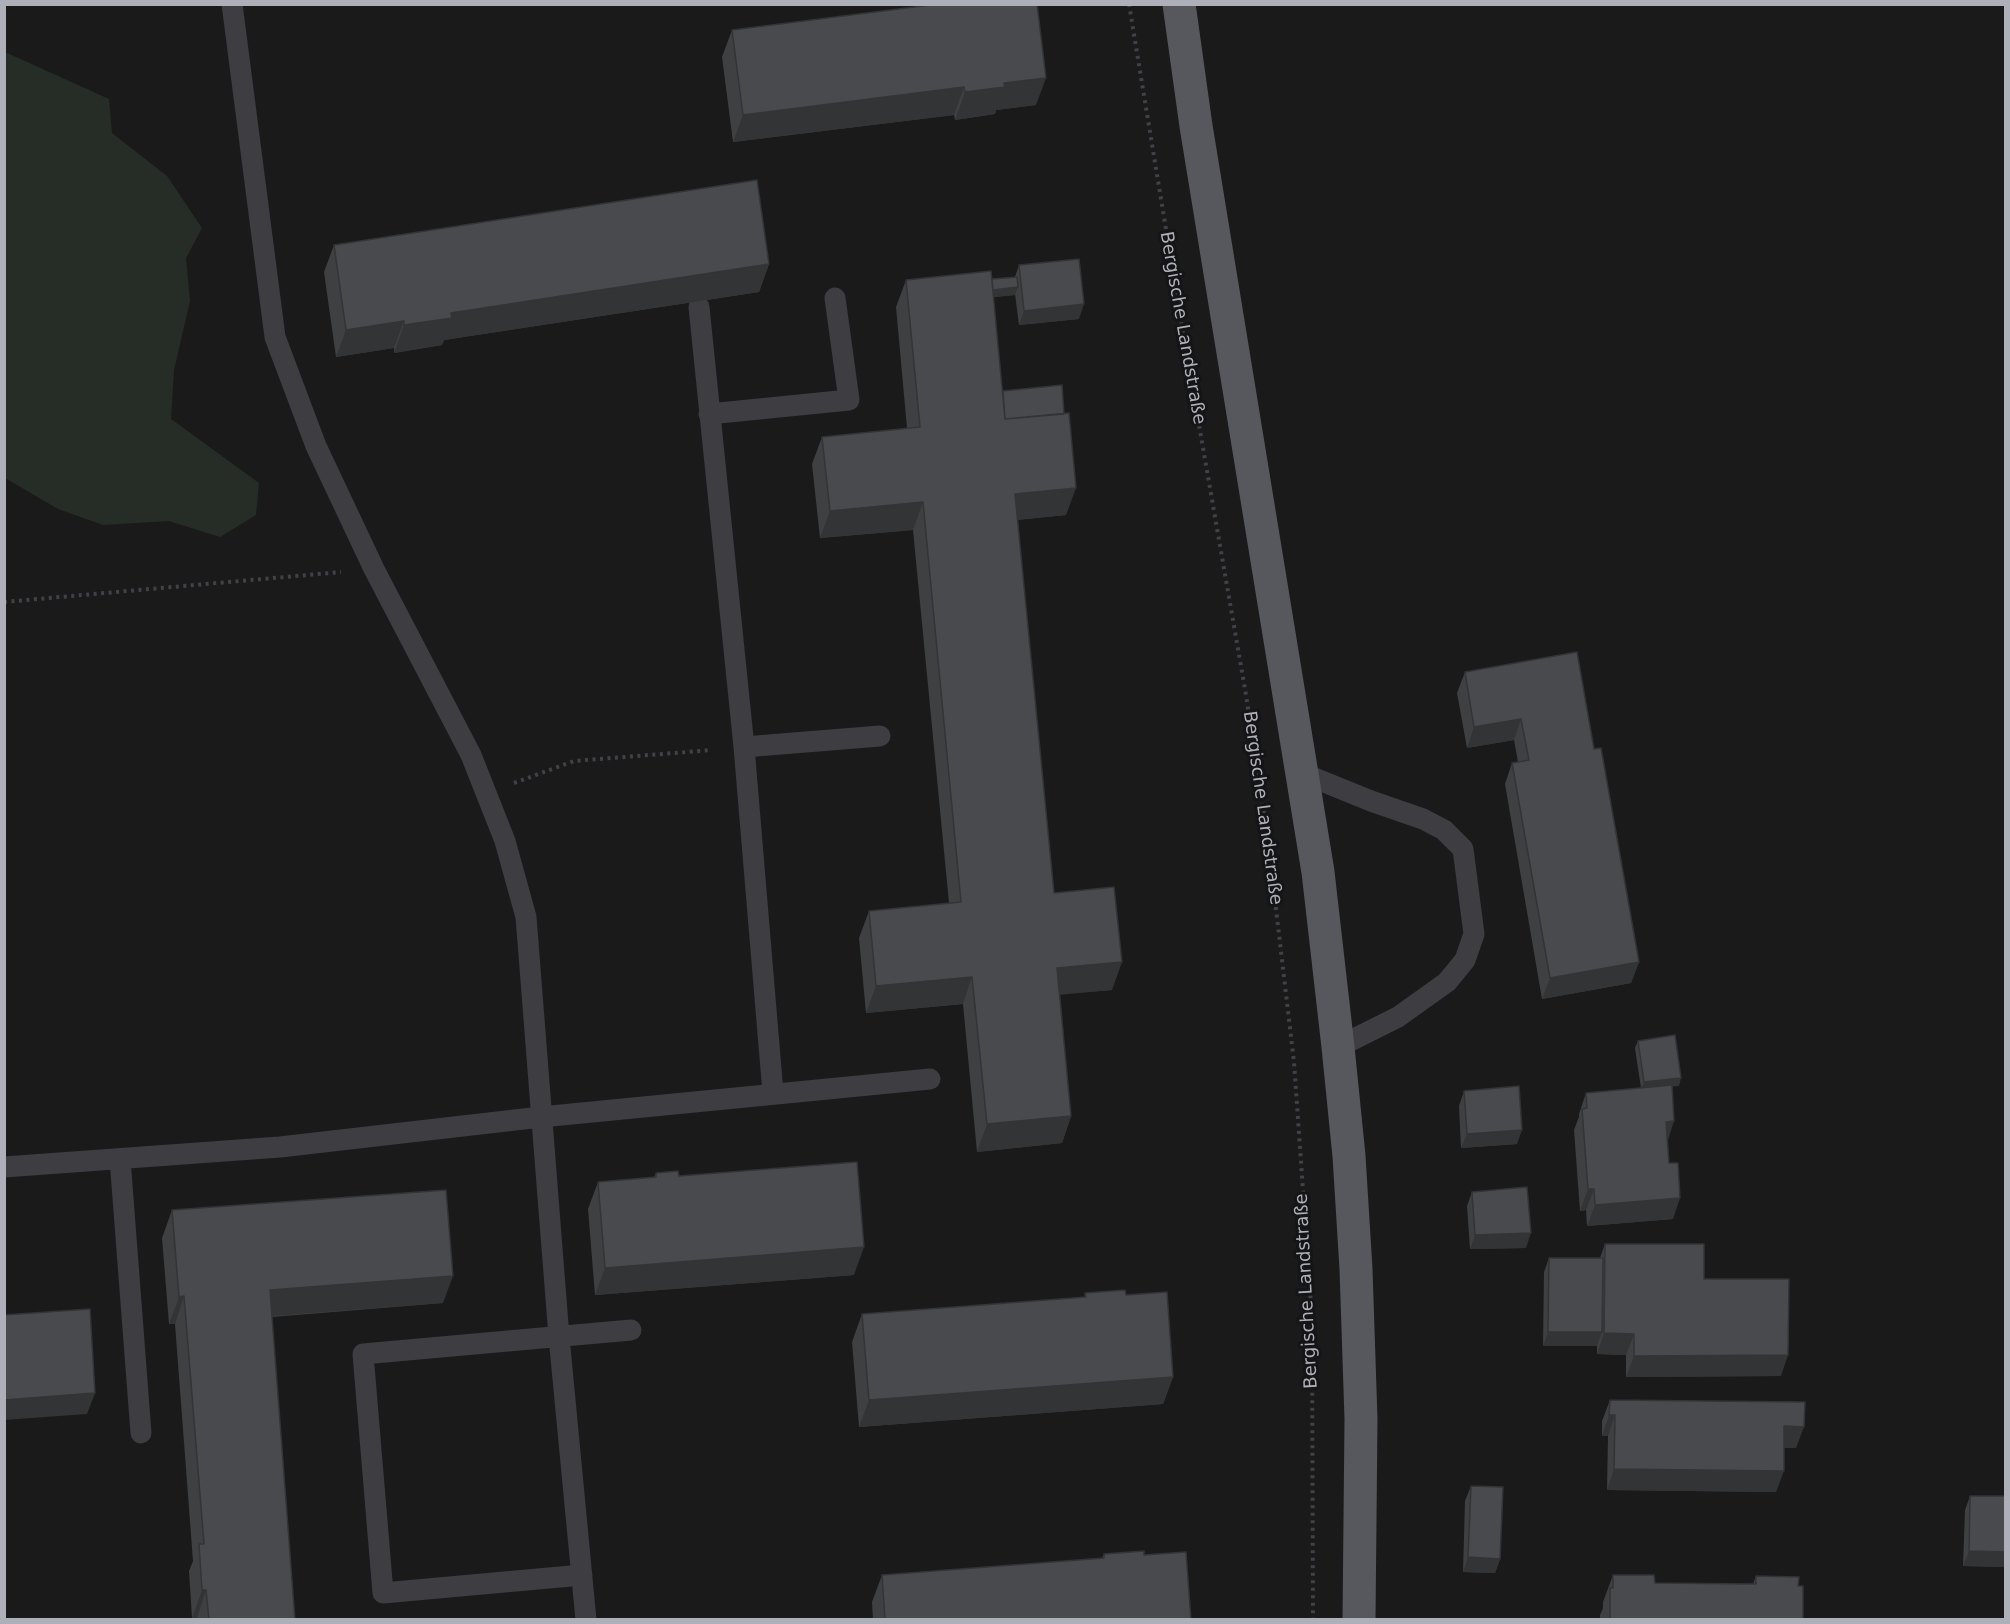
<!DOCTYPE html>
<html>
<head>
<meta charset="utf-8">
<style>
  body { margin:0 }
  #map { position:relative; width:2010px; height:1624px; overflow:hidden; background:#1a1a1b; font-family:"DejaVu Sans",sans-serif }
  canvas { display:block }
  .frame { position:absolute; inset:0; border:6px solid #aeb0b9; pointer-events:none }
</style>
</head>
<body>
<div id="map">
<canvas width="2010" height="1624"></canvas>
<div class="frame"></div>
</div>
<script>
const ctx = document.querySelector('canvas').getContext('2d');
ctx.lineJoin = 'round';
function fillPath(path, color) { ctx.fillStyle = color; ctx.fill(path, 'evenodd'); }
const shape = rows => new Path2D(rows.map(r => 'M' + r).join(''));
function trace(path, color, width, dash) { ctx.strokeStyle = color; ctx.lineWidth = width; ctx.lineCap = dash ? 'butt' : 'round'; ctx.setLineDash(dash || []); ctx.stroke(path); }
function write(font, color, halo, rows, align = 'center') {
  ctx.font = font + ' "DejaVu Sans",sans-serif'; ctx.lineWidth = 6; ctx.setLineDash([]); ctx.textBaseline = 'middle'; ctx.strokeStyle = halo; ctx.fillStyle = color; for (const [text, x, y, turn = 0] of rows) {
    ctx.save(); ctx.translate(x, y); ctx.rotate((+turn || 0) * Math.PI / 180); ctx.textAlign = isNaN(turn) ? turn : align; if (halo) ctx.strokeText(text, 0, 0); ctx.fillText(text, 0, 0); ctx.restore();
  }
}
fillPath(shape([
  [5,52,109,99,112,133,167,176,202,228,186,258,190,301,174,370,171,419,259,483,256,515,220,537,169,521,103,525,58,509,5,478]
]), '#262d27');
trace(shape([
  [1129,4,1183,333,1246,695,1268,841,1294,1062,1312,1319,1313,1620],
  [4,602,341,572],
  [514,783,574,761,712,750]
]), '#414247', 4, [3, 4.5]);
trace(shape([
  [232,4,275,337,316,446,374,569,471,755,505,841,526,917,559,1337,586,1620],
  [699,307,744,747,773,1093],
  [709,414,849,400,835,298],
  [744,747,880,736],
  [1302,773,1371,801,1423,819,1444,830,1463,849,1474,934,1465,960,1447,982,1398,1017,1338,1047],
  [120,1159,141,1433],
  [4,1167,280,1147,541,1117,930,1079],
  [582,1575,383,1593,363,1354,631,1330]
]), '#3d3d42', 21);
trace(shape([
  [1179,4,1196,126,1318,872,1338,1047,1349,1156,1356,1269,1361,1419,1359,1620]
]), '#57585e', 33);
fillPath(shape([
  [732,30,1036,105,996,110,995,114,955,120,954,115,733,142,722,57],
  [334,245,769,264,759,292,444,340,442,345,394,353,394,348,336,357,324,272],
  [1019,265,1079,319,1019,325,1015,294,1015,295,993,297,1002,392,1066,515,1017,520,1054,893,1112,990,1060,994,1071,1116,1062,1143,977,1152,963,1004,866,1013,859,938,869,911,949,903,913,530,820,538,812,464,822,437,907,428,896,307,906,280,992,279,1015,277],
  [1465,672,1594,749,1639,962,1631,983,1542,999,1505,784,1512,763,1518,762,1514,740,1467,748,1457,693],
  [1638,1041,1679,1086,1672,1086,1667,1141,1673,1219,1587,1226,1586,1210,1580,1211,1574,1130,1579,1117,1579,1114,1586,1093,1641,1088,1635,1048],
  [1464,1091,1517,1144,1461,1148,1459,1106],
  [656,1173,679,1176,854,1275,595,1295,588,1209,598,1182,654,1177],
  [1472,1192,1526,1248,1470,1249,1467,1206],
  [172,1210,443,1303,272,1317,295,1620,197,1620,197,1618,192,1618,189,1571,193,1561,175,1324,169,1324,162,1238],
  [1605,1244,1704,1279,1781,1376,1626,1377,1626,1355,1597,1354,1597,1346,1543,1346,1544,1272,1549,1258,1600,1258],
  [1085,1293,1126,1295,1173,1377,1163,1404,859,1427,852,1342,862,1314,1084,1298],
  [1610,1400,1796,1448,1784,1448,1776,1492,1607,1490,1608,1436,1602,1436,1602,1421],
  [1471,1486,1500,1559,1495,1573,1463,1572,1465,1501],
  [1970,1496,2006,1496,2006,1567,1963,1566,1965,1510],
  [1104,1554,1144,1555,1191,1620,873,1620,872,1602,882,1575,1102,1558],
  [1613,1575,1655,1583,1753,1584,1756,1576,1798,1586,1803,1620,1600,1620,1600,1615,1603,1608,1603,1602]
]), '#3f4042');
fillPath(shape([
  [1046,78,1036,105,996,110,995,114,955,120,965,92,1004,83],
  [964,87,954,115,733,142,743,115],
  [769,264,759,292,444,340,442,345,394,353,404,325,451,313],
  [1018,287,1015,295,909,306,912,298],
  [1084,304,1079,319,1019,325,1024,311],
  [404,321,394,348,336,357,346,330],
  [1076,488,1066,515,1005,521,1015,494],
  [923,502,913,530,820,538,830,511],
  [1521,719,1514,740,1467,748,1474,727],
  [1122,962,1112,990,1047,996,1057,968],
  [1639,962,1631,983,1542,999,1550,978],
  [972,977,963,1004,866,1013,876,986],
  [1681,1078,1679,1086,1641,1089,1644,1082],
  [1071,1116,1062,1143,977,1152,987,1124],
  [1674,1121,1667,1143,1666,1122],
  [1522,1130,1517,1144,1461,1148,1467,1134],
  [1588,1189,1594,1189,1586,1210,1580,1211],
  [1680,1198,1673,1219,1587,1226,1595,1205],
  [1531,1233,1526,1248,1470,1249,1475,1235],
  [864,1247,854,1275,595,1295,605,1268],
  [453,1276,443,1303,260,1317,270,1290],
  [184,1296,175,1324,169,1324,179,1297],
  [1548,1332,1602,1332,1597,1346,1543,1346],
  [1604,1333,1634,1334,1626,1355,1597,1354],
  [1788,1355,1781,1376,1626,1377,1634,1356],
  [1173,1377,1163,1404,859,1427,869,1400],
  [95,1393,87,1414,4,1420,4,1400],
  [1609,1415,1615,1415,1608,1436,1602,1436],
  [1784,1426,1804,1427,1796,1448,1776,1448],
  [1614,1469,1784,1471,1776,1492,1607,1490],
  [1969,1551,2006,1552,2006,1567,1963,1566],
  [1468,1557,1500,1559,1495,1573,1463,1572],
  [202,1590,206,1590,197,1618,192,1618]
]), '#333436');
const building = shape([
  [938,4,1037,4,1046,78,1004,83,1005,87,965,92,964,87,743,115,732,30,938,4],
  [757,180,769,264,451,313,452,318,404,325,404,321,346,330,334,245,757,180],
  [1079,259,1084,304,1024,311,1019,265,1079,259],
  [991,271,1005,419,1069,413,1076,488,1015,494,1054,893,1114,887,1122,962,1057,968,1071,1116,987,1124,972,977,876,986,869,911,961,902,923,502,830,511,822,437,920,427,906,280,991,271],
  [1017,277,1018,287,993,290,992,279,1017,277],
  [1062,385,1064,414,1005,419,1003,391,1062,385],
  [1577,652,1594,749,1601,748,1639,962,1550,978,1512,763,1529,760,1521,719,1474,727,1465,672,1577,652],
  [1675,1035,1681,1078,1644,1082,1638,1041,1675,1035],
  [1672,1085,1674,1121,1666,1122,1669,1163,1678,1163,1680,1198,1595,1205,1594,1189,1588,1189,1582,1109,1587,1108,1586,1093,1672,1085],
  [1519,1086,1522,1130,1467,1134,1464,1091,1519,1086],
  [857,1162,864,1247,605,1268,598,1182,656,1177,656,1173,678,1171,679,1176,857,1162],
  [1527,1187,1531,1233,1475,1235,1472,1192,1527,1187],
  [446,1190,453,1276,270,1290,295,1620,209,1620,206,1590,202,1590,199,1544,204,1544,184,1296,179,1297,172,1210,446,1190],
  [1605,1244,1704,1244,1704,1279,1789,1279,1788,1355,1634,1356,1634,1334,1604,1333,1605,1244],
  [1549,1258,1603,1258,1602,1332,1548,1332,1549,1258],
  [1125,1290,1126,1295,1167,1292,1173,1377,869,1400,862,1314,1086,1297,1085,1293,1125,1290],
  [90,1309,95,1393,4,1400,4,1315,90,1309],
  [1610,1400,1805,1402,1804,1427,1784,1426,1784,1471,1614,1469,1615,1415,1609,1415,1610,1400],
  [1471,1486,1503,1487,1500,1559,1468,1557,1471,1486],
  [1970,1496,2006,1496,2006,1552,1969,1551,1970,1496],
  [1144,1551,1144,1555,1186,1552,1191,1620,885,1620,882,1575,1104,1558,1104,1554,1144,1551],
  [1613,1575,1654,1575,1655,1583,1756,1584,1756,1576,1799,1577,1798,1586,1803,1586,1803,1620,1610,1620,1610,1588,1613,1588,1613,1575]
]);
fillPath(building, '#494a4d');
trace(building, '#333436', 1.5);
write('18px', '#aeb0b9', '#151416', [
  ["Bergische Landstraße",1182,328,80],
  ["Bergische Landstraße",1262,808,82],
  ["Bergische Landstraße",1307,1291,-93]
]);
</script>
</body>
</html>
